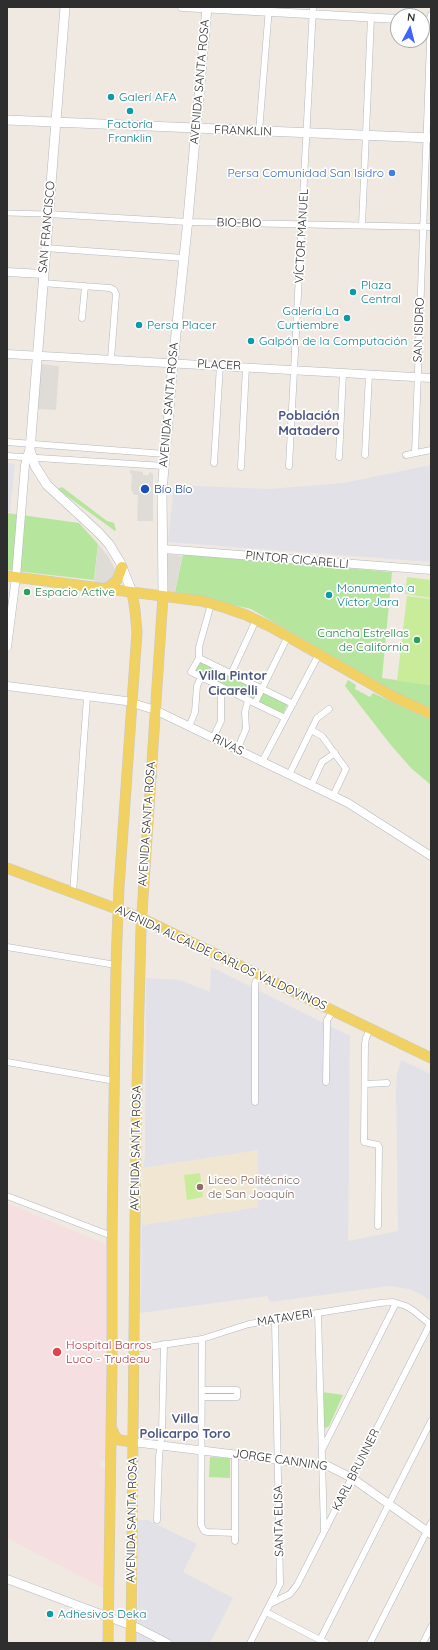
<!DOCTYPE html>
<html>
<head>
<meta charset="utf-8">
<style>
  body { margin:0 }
  #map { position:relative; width:438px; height:1650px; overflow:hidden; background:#efe9e1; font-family:Quicksand,sans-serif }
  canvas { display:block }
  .frame { position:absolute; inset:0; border:8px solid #2e2e2e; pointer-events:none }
  .north { position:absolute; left:390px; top:8px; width:40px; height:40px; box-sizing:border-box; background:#fff; border:1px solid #ababab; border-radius:50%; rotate:7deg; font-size:11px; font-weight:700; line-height:16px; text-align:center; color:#2e2e2e }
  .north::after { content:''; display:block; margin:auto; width:14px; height:18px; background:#4264fb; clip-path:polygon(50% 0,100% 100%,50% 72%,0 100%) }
</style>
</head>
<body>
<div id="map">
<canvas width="438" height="1650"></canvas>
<div class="frame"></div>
<div class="north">N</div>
</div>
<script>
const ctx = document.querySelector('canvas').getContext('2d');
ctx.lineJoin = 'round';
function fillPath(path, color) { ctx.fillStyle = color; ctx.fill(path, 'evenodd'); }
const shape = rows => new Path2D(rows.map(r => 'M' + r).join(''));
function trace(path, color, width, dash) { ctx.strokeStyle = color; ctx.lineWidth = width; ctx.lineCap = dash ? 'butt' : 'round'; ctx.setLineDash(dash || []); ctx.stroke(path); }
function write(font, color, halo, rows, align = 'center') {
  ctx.font = font + ' Quicksand,sans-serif'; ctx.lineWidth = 3.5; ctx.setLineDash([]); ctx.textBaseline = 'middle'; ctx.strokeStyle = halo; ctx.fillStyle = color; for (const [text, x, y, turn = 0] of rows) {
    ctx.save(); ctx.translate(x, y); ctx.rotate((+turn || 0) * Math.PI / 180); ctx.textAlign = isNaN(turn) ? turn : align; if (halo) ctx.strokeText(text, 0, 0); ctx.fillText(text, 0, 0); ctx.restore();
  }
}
fillPath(shape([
  [7,463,15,464,10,512,7,512],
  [431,465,431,562,168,542,174,485,269,489,343,483],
  [211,967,350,1036,348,1241,398,1231,396,1088,397,1074,401,1060,431,1074,431,1301,422,1295,409,1289,389,1286,270,1302,267,1296,140,1313,142,1225,258,1207,258,1151,143,1168,145,1156,146,978,180,980,210,992],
  [137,1520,148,1520,197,1544,183,1572,233,1598,210,1643,138,1643]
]), '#e3e1e8');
fillPath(shape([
  [258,1150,258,1207,142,1225,143,1168]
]), '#f0e6d1');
fillPath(shape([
  [7,1203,107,1245,106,1459,100,1462,100,1467,105,1469,103,1588,7,1538]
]), '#f5dfe0');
fillPath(shape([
  [62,487,107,521,114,523,116,530,115,531,67,496,58,489],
  [7,513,79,523,98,544,94,580,7,570],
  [183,554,392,572,382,678,431,685,431,708,403,697,251,609,175,592],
  [199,660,288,703,282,716,193,672],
  [348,680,356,685,355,689,370,697,373,693,431,720,431,785,411,768,390,744,345,686],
  [322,1392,343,1395,329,1426,326,1428,323,1425],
  [210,1457,230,1458,230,1478,209,1477]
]), '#b6e59e');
fillPath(shape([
  [407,577,431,580,431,598,405,594],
  [407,596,431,599,431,685,397,681],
  [200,1173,203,1197,187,1200,184,1175]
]), '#c9ec9a');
fillPath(shape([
  [41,364,59,366,56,410,38,409],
  [130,470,143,472,143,475,148,475,150,472,153,474,153,521,137,521,138,495,134,495,131,489,132,474,130,474],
  [98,544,108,556,115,569,113,575,115,577,107,584,94,584],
  [167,554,182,556,175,592,165,591]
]), '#dfdcd8');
const pedestrian = shape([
  [7,213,48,214]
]);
const minor = shape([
  [259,132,269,7],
  [48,214,188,222,431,227],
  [362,225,371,17],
  [45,248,184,258],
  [42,283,110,288,114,290,116,294,111,359],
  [82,318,85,286],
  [7,442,165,454],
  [415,453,431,15],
  [365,455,369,374],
  [406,455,431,450],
  [7,456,164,466],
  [339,457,343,373],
  [214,463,220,365],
  [289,466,313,7],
  [241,467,246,367],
  [211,604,199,647,199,658,191,672,285,718],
  [199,658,293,704],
  [231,674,256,620],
  [255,703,288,636],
  [189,727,195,712,197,686,201,677],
  [311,730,322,736,346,769,333,796],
  [213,738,221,721,221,697,224,688],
  [237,750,246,729,245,712,248,700],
  [262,762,319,654],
  [289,775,317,718,329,709],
  [311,786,322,762,335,753],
  [73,893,87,697],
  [7,947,116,965],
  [370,1029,366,1038,365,1044,364,1142,378,1145,379,1147,378,1226],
  [7,1062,115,1081],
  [326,1082,327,1020,333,1011],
  [365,1084,387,1083],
  [255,1102,255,984,258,975],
  [7,1196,112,1236],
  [318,1313,324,1531],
  [202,1339,201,1525,204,1531,208,1532,235,1533],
  [134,1349,202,1339,249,1324,380,1303,393,1302,406,1306,414,1311,431,1325],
  [202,1397,237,1397,237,1390,202,1390],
  [323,1448,396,1303],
  [235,1454,235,1541],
  [157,1520,159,1457,162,1431,164,1344],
  [270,1604,290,1594,297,1585,430,1324],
  [266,1612,326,1643],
  [320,1640,431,1421],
  [250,1643,280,1584,275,1320],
  [370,1643,431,1523],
  [423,1643,431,1627]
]);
const tertiary = shape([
  [182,7,398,19],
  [422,20,431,21],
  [7,272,43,274],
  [7,354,431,378],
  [163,549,431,570],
  [7,647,16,577,25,465,30,447],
  [7,686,126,701,155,710,348,803,431,856],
  [133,1442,328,1466,352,1478,431,1534],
  [7,1579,138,1628,167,1643]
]);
const secondary = shape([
  [65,7,30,450,35,466,47,485,98,532,109,544,120,562,132,592],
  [7,120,431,138],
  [163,596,162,491,173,362,187,229,207,7]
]);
const primary = shape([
  [7,576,201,601,223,607,246,615,271,627,394,697,431,714],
  [104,589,110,586,117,580,122,567],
  [7,868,141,918,431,1058],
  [112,1429,115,1436,119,1440,133,1442],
  [108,1643,112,1368,112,1236,116,965,119,887,137,632,135,610,132,592],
  [131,1643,136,1126,141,928,163,596]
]);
trace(pedestrian, '#b4b7c1', 6);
trace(minor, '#b4b7c1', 7);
trace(tertiary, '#b4b7c1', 9);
trace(secondary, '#b4b7c1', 10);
trace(primary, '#c9c9c9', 11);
trace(pedestrian, '#fff', 5);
trace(minor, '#fff', 6);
trace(tertiary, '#fff', 8);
trace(secondary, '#fff', 9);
trace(primary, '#f2d163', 10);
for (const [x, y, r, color] of [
  [111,97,4,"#0f9aa8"],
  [130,111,4,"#0f9aa8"],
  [392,173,4,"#3f7fe0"],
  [353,292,4,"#0f9aa8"],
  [347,318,4,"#0f9aa8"],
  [139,325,4,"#0f9aa8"],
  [251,341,4,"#0f9aa8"],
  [145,489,5,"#1a4fb4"],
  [27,592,4,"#2e9e5b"],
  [329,595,4,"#0f9aa8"],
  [417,640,4,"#2e9e5b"],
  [200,1187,4,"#8d6e63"],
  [57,1352,5,"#e0444e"],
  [50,1614,4,"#0f9aa8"]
]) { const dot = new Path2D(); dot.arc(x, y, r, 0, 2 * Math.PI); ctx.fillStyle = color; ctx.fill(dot); trace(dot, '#fff', 1.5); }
write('12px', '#2e2e2e', '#fff', [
  ["AVENIDA SANTA ROSA",200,82,-85],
  ["FRANKLIN",243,131,2],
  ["BIO-BIO",239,223,1],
  ["SAN FRANCISCO",47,227,-85],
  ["VÍCTOR MANUEL",302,236,-87],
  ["SAN ISIDRO",419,330,-88],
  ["PLACER",219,365,3],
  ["AVENIDA SANTA ROSA",169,405,-85],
  ["PINTOR CICARELLI",297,560,5],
  ["RIVAS",228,745,26],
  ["AVENIDA SANTA ROSA",147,824,-86],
  ["AVENIDA ALCALDE CARLOS VALDOVINOS",221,958,25],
  ["AVENIDA SANTA ROSA",136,1148,-89],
  ["MATAVERI",285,1318,-9],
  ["JORGE CANNING",280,1460,8],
  ["KARL BRUNNER",356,1470,-63],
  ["AVENIDA SANTA ROSA",132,1520,-89],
  ["SANTA ELISA",279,1521,-91]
]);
write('12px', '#0d838f', '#fff', [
  ["Galerí AFA",119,97],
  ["Factoría",130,124,"center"],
  ["Franklin",130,138,"center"],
  ["Plaza",361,285],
  ["Central",361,299],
  ["Galería La",339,311,"right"],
  ["Curtiembre",339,325,"right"],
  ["Persa Placer",147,325],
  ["Galpón de la Computación",259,341],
  ["Monumento a",337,588],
  ["Víctor Jara",337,602],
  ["Adhesivos Deka",58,1614]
], 'left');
write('12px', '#366cbe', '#fff', [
  ["Persa Comunidad San Isidro",384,173]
], 'right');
write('12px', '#164399', '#fff', [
  ["Bío Bío",154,489]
], 'left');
write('12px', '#27864d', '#fff', [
  ["Espacio Active",35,592],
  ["Cancha Estrellas",409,633,"right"],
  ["de California",409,647,"right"]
], 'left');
write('12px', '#785e54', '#fff', [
  ["Liceo Politécnico",208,1180],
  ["de San Joaquín",208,1194]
], 'left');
write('12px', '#be3a42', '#fff', [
  ["Hospital Barros",66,1345],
  ["Luco - Trudeau",66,1359]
], 'left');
write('bold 13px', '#4d5680', '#fff', [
  ["Población",309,416],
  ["Matadero",309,431],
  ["Villa Pintor",233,676],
  ["Cicarelli",233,691],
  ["Villa",185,1419],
  ["Policarpo Toro",185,1434]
]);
</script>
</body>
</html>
